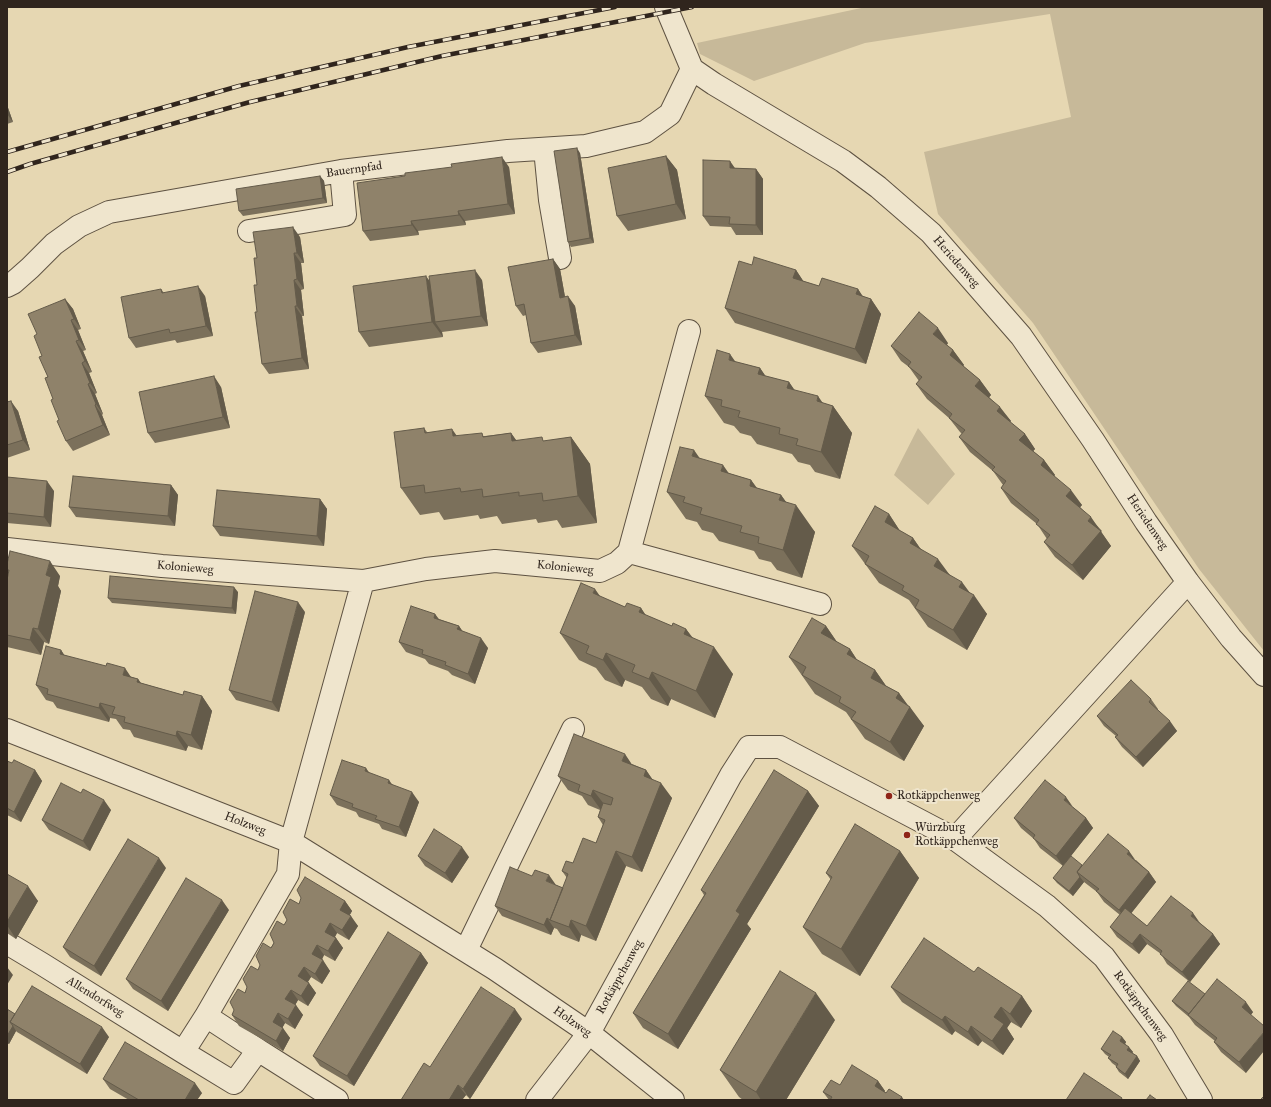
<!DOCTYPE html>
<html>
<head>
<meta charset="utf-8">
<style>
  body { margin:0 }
  #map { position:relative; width:1271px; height:1107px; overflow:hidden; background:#e6d7b2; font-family:"IM FELL Great Primer",serif }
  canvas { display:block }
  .frame { position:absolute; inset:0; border:8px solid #30251d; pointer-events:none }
</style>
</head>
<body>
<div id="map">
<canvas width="1271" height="1107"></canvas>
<div class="frame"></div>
</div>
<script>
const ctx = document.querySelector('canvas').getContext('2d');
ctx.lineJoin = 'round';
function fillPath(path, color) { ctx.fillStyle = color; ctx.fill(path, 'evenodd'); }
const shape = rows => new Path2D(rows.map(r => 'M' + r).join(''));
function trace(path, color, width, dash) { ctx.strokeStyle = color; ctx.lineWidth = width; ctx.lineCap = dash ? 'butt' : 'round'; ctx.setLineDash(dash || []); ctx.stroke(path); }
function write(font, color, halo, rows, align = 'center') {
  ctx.font = font + ' "IM FELL Great Primer",serif'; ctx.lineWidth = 4; ctx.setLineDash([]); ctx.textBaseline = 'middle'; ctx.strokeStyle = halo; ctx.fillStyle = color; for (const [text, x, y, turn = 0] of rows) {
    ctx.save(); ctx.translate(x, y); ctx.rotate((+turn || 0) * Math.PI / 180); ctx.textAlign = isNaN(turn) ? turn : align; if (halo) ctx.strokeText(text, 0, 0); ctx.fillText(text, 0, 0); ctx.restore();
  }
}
fillPath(shape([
  [866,7,1264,7,1264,651,1199,569,1033,323,938,214,924,152,1071,117,1050,14,865,43,754,81,700,54,697,43],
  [918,428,955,474,928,505,894,475]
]), '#c7b999');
const minor = shape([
  [666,7,692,69,714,84,843,161,878,187,931,233,1021,336,1093,440,1146,522,1188,582,1231,638,1264,675],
  [545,149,550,200,560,258],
  [249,231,345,215,341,171],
  [7,286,13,283,30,268,54,244,79,226,109,212,341,171,508,151,586,146,645,132,670,114,692,69],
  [7,549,162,566,363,581,426,569,495,561,600,571,617,563,629,552,689,331],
  [629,552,820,604],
  [7,730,291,842,495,969,589,1033,673,1100],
  [955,839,1188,582],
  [7,943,42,964,183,1052,234,1083,258,1050,206,1016,183,1052],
  [466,950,573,729],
  [206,1016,288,874,291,842,363,581],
  [258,1050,337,1100],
  [537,1100,589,1033,731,775,749,747,780,747,955,839,1047,906,1104,957,1162,1035,1201,1100]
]);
trace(minor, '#5e5242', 24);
trace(minor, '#efe5cd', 22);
const rail = shape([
  [7,152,239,86,408,47,615,7],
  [7,172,30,164,250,102,442,56,692,7]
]);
trace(rail, '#30251d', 4.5);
trace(rail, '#efe5cd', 3, [9]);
fillPath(shape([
  [7,105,13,122,7,124],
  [580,153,594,243,571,247,568,242],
  [666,156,677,170,686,219,628,231,617,216],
  [509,167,515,214,465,221,466,225,418,231,419,235,370,241,363,231],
  [735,168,756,169,763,179,763,235,736,235,731,227,710,226,703,216],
  [320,176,324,181,327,203,243,216,239,211],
  [300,237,304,263,301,263,304,289,301,290,304,316,302,316,309,369,269,374,262,364,257,312,257,258],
  [553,259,560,269,565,297,575,306,582,345,538,353,531,343,526,315,523,316,516,306],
  [752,265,796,270,803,281,819,286,858,289,862,296,871,299,881,314,866,364,735,323,725,308],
  [482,280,488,326,442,332,443,337,369,347,359,332,430,281],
  [161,289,164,293,205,296,213,336,177,343,175,340,136,348,129,338],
  [65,299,73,309,81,329,78,330,86,350,83,351,92,372,89,373,97,393,95,394,103,414,102,415,110,435,73,451,66,441,53,399,37,334],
  [948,343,947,345,953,350,964,365,963,366,980,380,991,395,989,397,1011,421,1010,422,1025,434,1035,449,1033,451,1044,460,1055,475,1054,476,1082,505,1080,507,1102,531,1101,532,1111,546,1083,580,1055,557,1044,542,1047,539,1037,524,1011,503,1001,488,1003,485,993,471,970,452,959,437,962,434,960,432,949,418,927,399,916,384,919,381,909,367,901,361,891,346],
  [736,362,760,368,765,376,789,382,794,390,823,403,833,406,852,433,840,479,815,472,810,465,798,462,792,454,757,444,751,436,740,433,734,426,724,423,705,396],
  [221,387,230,428,155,443,148,433],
  [7,402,18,411,30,450,7,458],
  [424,428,427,432,457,436,485,436,511,433,516,440,545,441,571,437,590,464,597,523,562,528,557,520,538,523,536,519,502,524,497,516,480,519,478,515,444,520,439,512,420,515,401,488],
  [699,458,728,473,751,480,757,488,781,495,786,502,815,532,802,578,777,570,771,562,759,559,754,551,719,541,713,533,702,530,697,522,686,519,667,492],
  [7,477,54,491,51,527,7,523],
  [171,485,178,495,175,526,76,517,69,507],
  [320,499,327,509,324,546,220,536,213,526],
  [889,514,900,531,913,538,920,548,970,593,987,614,967,650,928,627,909,600,879,583,852,546],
  [7,564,60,576,58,586,61,591,49,644,44,642,41,655,7,647,7,580,9,574,7,571],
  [238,592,236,614,112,603,108,598],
  [599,596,625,607,641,608,645,615,672,626,686,629,693,638,733,674,715,718,671,699,668,706,651,699,642,687,625,680,622,687,605,680,596,668,579,660,560,633],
  [305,612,279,712,236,700,229,690],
  [435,614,439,619,459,626,462,631,488,648,475,684,452,675,448,671,429,664,425,659,406,652,399,642],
  [826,626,837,642,850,649,857,660,875,670,886,686,899,693,907,705,924,726,904,761,865,739,846,712,815,694,789,657],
  [61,650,64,655,138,679,141,683,183,695,202,696,212,711,202,750,188,746,186,751,134,737,130,730,123,729,116,719,110,718,109,722,57,708,53,702,46,700,36,685],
  [1151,699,1158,709,1158,710,1177,731,1143,767,1122,747,1115,737,1116,736,1104,726,1097,716],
  [7,761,12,763,35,770,42,781,21,822,7,815],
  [632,764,646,770,653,780,672,798,642,872,626,866,596,941,581,935,579,942,561,935,557,929,554,928,551,935,502,916,495,906,556,885,563,888,567,878,562,871,573,863,596,843,603,825,598,817,600,810,588,805,582,796,568,790,558,776],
  [370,773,393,785,419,802,406,837,382,829,379,824,359,817,356,812,337,805,330,795],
  [808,791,819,806,747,924,751,929,678,1049,643,1028,633,1013,704,895,701,890],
  [81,793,111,810,90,851,49,830,42,820],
  [1073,807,1086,818,1093,828,1063,866,1040,848,1034,839,1021,828,1014,818],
  [900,851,919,878,860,976,822,954,803,927,831,880,826,873],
  [418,856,469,857,452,883,425,866],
  [1136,860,1149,872,1156,882,1131,913,1147,926,1199,922,1213,934,1220,944,1190,982,1167,964,1161,954,1147,944,1139,954,1117,937,1110,927,1120,915,1104,902,1097,892,1084,882,1073,896,1057,883,1053,878,1082,865],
  [166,868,101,976,70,957,63,947],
  [7,874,38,901,16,939,7,933],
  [345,901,352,911,349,916,358,926,349,940,337,933,335,937,336,938,343,948,335,961,324,955,322,960,330,971,322,984,311,977,308,982,316,993,308,1006,298,1000,295,1005,303,1015,295,1029,285,1023,282,1028,290,1038,283,1051,239,1026,232,1015,284,925,299,904],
  [229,910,168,1011,133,989,126,979],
  [421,953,428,963,354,1086,320,1066,313,1056],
  [974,972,1022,996,1032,1011,1021,1028,1011,1022,1007,1028,1014,1039,1003,1055,982,1041,978,1046,955,1031,952,1035,902,1002,891,987],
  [1205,994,1253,1012,1251,1015,1246,1073,1221,1052,1214,1042,1215,1041,1195,1025,1189,1017,1176,1006,1172,1001],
  [7,1009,15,1014,109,1037,87,1074,17,1032,16,1031,9,1044,7,1043],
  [522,1019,470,1099,466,1095,462,1100,401,1100,430,1067],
  [835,1020,786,1100,743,1100,739,1097,720,1070],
  [1122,1037,1126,1042,1125,1044,1133,1052,1132,1053,1137,1056,1140,1061,1128,1079,1119,1072,1116,1067,1116,1066,1112,1063,1108,1058,1109,1057,1105,1054,1101,1049],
  [103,1079,202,1093,197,1100,129,1100,110,1089],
  [878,1081,885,1091,884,1092,904,1100,829,1100,823,1092,840,1085]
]), '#7b705b');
fillPath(shape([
  [7,105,13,122,7,114],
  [577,148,580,153,594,243,590,238],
  [666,156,677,170,686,219,676,204],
  [502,157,509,167,515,214,508,204],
  [730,161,737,171,730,168],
  [756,169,763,179,763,235,756,225],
  [320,176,324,181,327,203,323,198],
  [458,211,465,221,466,225,459,215],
  [411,221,418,231,419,235,412,225],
  [293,227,300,237,304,263,297,253],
  [294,253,301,263,304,289,297,279],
  [553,259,560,269,567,308,560,298],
  [475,270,482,280,488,326,481,316],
  [796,270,806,285,793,278],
  [426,276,437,291,435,322,442,332,443,337,432,322],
  [294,280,301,290,304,316,297,306],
  [198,286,205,296,213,336,206,326],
  [858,289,868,304,856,294],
  [568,296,575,306,582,345,575,335],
  [65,299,73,309,81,329,74,319],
  [871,299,881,314,866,364,855,349],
  [295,306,302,316,309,369,302,358],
  [71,320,78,330,86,350,79,340],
  [938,328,948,343,943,349,933,334],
  [76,341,83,351,92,372,85,361],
  [953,350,964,365,960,370,950,355],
  [730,354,749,381,729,360],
  [82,363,89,373,97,393,90,383],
  [760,368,779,395,758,374],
  [214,376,221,387,230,428,223,417],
  [980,380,991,395,986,401,975,386],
  [789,382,808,409,787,388],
  [88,384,95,394,103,414,96,404],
  [818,396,831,415,833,406,852,433,840,479,821,452,817,401],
  [11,401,18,411,30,450,23,440],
  [95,405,102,415,110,435,103,425],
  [1000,407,1011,421,1007,426,997,411],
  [452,429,471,456,453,436],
  [511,433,530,460,512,441],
  [1025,434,1035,449,1030,455,1019,440],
  [571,437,590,464,597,523,578,496],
  [694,450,713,477,692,456],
  [1044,460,1055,475,1051,480,1041,465],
  [723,465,742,492,721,471],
  [751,480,770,507,750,486],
  [47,481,54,491,51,527,44,517],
  [171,485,178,495,175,526,168,516],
  [1071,490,1082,505,1077,511,1066,496],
  [781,495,794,513,796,505,815,532,802,578,783,550,779,500],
  [320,499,327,509,324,546,317,536],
  [889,514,902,534,885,522],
  [1091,517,1111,546,1083,580,1072,565,1088,521],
  [913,538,926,557,910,543],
  [938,559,952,578,934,566],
  [50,561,60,576,58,586,61,591,49,644,38,629,46,575],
  [962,582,973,597,974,595,987,614,967,650,953,630,959,587],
  [234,587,238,592,236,614,232,608],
  [595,589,614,616,593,593],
  [298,602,305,612,279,712,272,702],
  [641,608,660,636,639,612],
  [435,614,442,625,434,618],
  [459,626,466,636,457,629],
  [826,626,839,645,821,633],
  [33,628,44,642,41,655,30,640],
  [686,629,705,656,684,634],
  [481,638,488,648,475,684,468,674],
  [714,647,733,674,715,718,696,691],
  [850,649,863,669,847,654],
  [61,650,71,665,60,654],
  [606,653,625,680,622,687,603,660],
  [125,668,135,683,123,675],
  [875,670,889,690,871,678],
  [652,672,671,699,668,706,649,679],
  [138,679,148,694,137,682],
  [899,693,910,708,910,707,924,726,904,761,890,742,896,698],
  [202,696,212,711,202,750,191,735],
  [100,703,110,718,109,722,99,708],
  [1170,721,1177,731,1143,767,1136,757],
  [177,731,188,746,186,751,176,736],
  [625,754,635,769,622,761],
  [366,768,373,778,365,771],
  [35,770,42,781,21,822,14,812],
  [646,770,656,785,644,776],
  [389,780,396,790,388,783],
  [661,783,672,798,642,872,632,857],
  [593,790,604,804,601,810,591,796],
  [808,791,819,806,747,924,751,929,678,1049,668,1034,736,911],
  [412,792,419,802,406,837,399,827],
  [1066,797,1073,807,1064,800],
  [104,800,111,810,90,851,83,841],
  [1086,818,1093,828,1063,866,1056,856],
  [462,847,469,857,452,883,445,873],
  [616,851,626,866,596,941,586,926],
  [900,851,919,878,860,976,841,949],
  [1129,851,1136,861,1127,854],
  [159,858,166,868,101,976,94,966],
  [1149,872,1156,882,1126,920,1119,910],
  [549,875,556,885,546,881],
  [1080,877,1084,882,1073,896,1069,891],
  [28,886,38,901,16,939,7,925,7,922],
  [222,900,229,910,168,1011,161,1001],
  [345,901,352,911,347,920,340,910],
  [1193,913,1200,923,1191,916],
  [351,916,358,926,349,940,342,930],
  [547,918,554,928,551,935,544,925],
  [571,920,581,935,579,942,569,927],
  [330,923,337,933,332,942,325,932],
  [1140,934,1147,944,1139,954,1132,944],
  [1213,934,1220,944,1190,982,1182,972],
  [336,938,343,948,335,961,328,951],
  [317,945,324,955,319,964,312,954],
  [421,953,428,963,354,1086,347,1076],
  [323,960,330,971,322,984,315,974],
  [7,967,13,975,7,985],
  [304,967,311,977,305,986,298,976],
  [309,983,316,993,308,1006,301,996],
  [291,990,298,1000,293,1009,285,999],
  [816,993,835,1020,786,1100,761,1100,756,1092],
  [1022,996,1032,1011,1021,1028,1010,1014],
  [1246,1002,1253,1012,1249,1017,1242,1007],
  [296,1005,303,1015,295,1029,288,1019],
  [1001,1007,1011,1022,1007,1028,1014,1039,1003,1055,992,1041,994,1017],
  [515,1009,522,1019,470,1099,463,1089],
  [278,1013,285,1023,280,1032,273,1022],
  [945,1016,955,1031,952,1035,942,1020],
  [13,1026,16,1031,9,1044,7,1042,7,1036],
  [971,1026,982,1041,978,1046,968,1032],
  [102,1027,109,1037,87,1074,80,1064],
  [283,1028,290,1038,283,1051,276,1041],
  [1264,1032,1264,1051,1246,1073,1239,1062],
  [1122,1037,1126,1042,1124,1046,1120,1041],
  [1129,1047,1133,1052,1131,1055,1127,1050],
  [1137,1056,1140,1061,1128,1079,1125,1074],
  [878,1081,885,1091,882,1096,875,1086],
  [195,1083,202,1093,197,1100,185,1100],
  [458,1085,466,1095,462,1100,449,1100],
  [902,1097,904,1100,899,1100]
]), '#645b4a');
const building = shape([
  [577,148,590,238,568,242,554,151,577,148],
  [666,156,676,204,617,216,608,168,666,156],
  [502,157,508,204,458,211,459,215,411,221,412,225,363,231,357,183,405,176,405,173,452,167,451,164,502,157],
  [703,160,730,161,730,168,756,169,756,225,729,224,730,217,703,216,703,160],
  [320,176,323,198,239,211,236,189,320,176],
  [293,227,297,253,294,253,297,279,294,280,297,306,295,306,302,358,262,364,255,312,257,312,254,285,257,285,254,258,257,258,253,232,293,227],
  [754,257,796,270,793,278,819,286,822,278,858,289,856,294,871,299,855,349,725,308,739,261,752,265,754,257],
  [553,259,560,298,568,296,575,335,531,343,524,304,516,306,508,267,553,259],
  [475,270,481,316,435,322,429,276,475,270],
  [426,276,432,322,359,332,353,286,426,276],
  [198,286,206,326,170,333,169,329,129,338,121,297,161,289,162,293,198,286],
  [65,299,74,319,71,320,79,340,76,341,85,361,82,363,90,383,88,384,96,404,95,405,103,425,66,441,57,421,59,420,51,400,53,399,45,378,48,377,39,357,42,356,34,336,37,334,28,314,65,299],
  [919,312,938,328,933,334,953,350,950,355,980,380,975,386,1000,407,997,411,1025,434,1019,440,1044,460,1041,465,1071,490,1066,496,1091,517,1088,521,1101,531,1072,565,1044,542,1050,535,1036,524,1039,520,1001,488,1006,481,992,470,995,467,959,437,965,430,949,418,952,414,916,384,922,377,908,366,911,362,891,346,919,312],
  [717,350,730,354,729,360,760,368,758,374,789,382,787,388,818,396,817,401,833,406,821,452,796,445,798,439,779,434,780,428,738,417,740,411,721,406,722,400,705,396,717,350],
  [214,376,223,417,148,433,139,392,214,376],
  [11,401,23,440,7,445,7,402,11,401],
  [424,428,425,433,452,429,453,436,482,433,483,437,511,433,512,441,542,437,543,441,571,437,578,496,543,501,542,493,519,496,519,492,483,497,482,489,461,492,460,488,425,493,424,485,401,488,394,432,424,428],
  [680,447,694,450,692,456,723,465,721,471,751,480,750,486,781,495,779,500,796,505,783,550,758,543,759,537,740,532,742,526,700,514,702,508,683,502,685,497,667,492,680,447],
  [73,476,171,485,168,516,69,507,73,476],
  [7,477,47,481,44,517,7,513,7,477],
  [217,490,320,499,317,536,213,526,217,490],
  [875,506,889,514,885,522,913,538,910,543,938,559,934,566,962,582,959,587,974,595,953,630,915,608,919,600,902,590,904,586,865,564,869,556,852,546,875,506],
  [10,551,50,561,46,575,51,577,38,629,33,628,30,640,7,635,7,580,9,570,7,570,7,564,10,551],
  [110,576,234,587,232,608,108,598,110,576],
  [581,583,595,589,593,593,625,607,627,603,641,608,639,612,672,626,673,623,686,629,684,634,714,647,696,691,652,672,649,679,632,672,635,665,606,653,603,660,586,653,589,646,560,633,581,583],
  [255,591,298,602,272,702,229,690,255,591],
  [411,606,435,614,434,618,459,626,457,629,481,638,468,674,445,665,446,662,422,654,423,650,399,642,411,606],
  [812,618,826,626,821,633,850,649,847,654,875,670,871,678,899,693,896,698,910,707,890,742,851,719,856,712,839,702,841,697,802,675,806,667,789,657,812,618],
  [46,646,61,650,60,654,106,666,107,663,125,668,123,675,138,679,137,682,183,695,184,691,202,696,191,735,177,731,176,736,124,722,125,717,112,714,115,707,100,703,99,708,47,694,48,689,36,685,46,646],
  [1131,680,1151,699,1149,702,1170,721,1136,757,1115,737,1118,735,1097,716,1131,680],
  [574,734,625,754,622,761,646,770,644,776,661,783,632,857,616,851,586,926,571,920,569,927,550,920,568,874,562,871,566,861,573,863,583,838,596,843,605,820,598,817,603,803,611,805,613,798,593,790,591,796,578,791,580,785,558,776,574,734],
  [14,760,35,770,14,812,7,808,7,761,12,763,14,760],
  [342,760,366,768,365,771,389,780,388,783,412,792,399,827,375,819,377,816,352,807,353,804,330,795,342,760],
  [774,770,808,791,736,911,740,914,668,1034,633,1013,706,893,701,890,774,770],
  [1045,780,1066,797,1064,800,1086,818,1056,856,1033,838,1035,835,1014,818,1045,780],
  [61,783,81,793,83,789,104,800,83,841,42,820,61,783],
  [855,824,900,851,841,949,803,927,832,877,826,873,855,824],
  [434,829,462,847,445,873,418,856,434,829],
  [1108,834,1129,851,1127,854,1149,872,1119,910,1096,891,1099,889,1077,872,1108,834],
  [128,839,159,858,94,966,63,947,128,839],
  [1071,856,1082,865,1077,872,1080,877,1069,891,1053,878,1071,856],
  [510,867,532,876,535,870,549,875,546,881,563,888,550,920,547,918,544,925,495,906,510,867],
  [7,874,28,886,7,922,7,874],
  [305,877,345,901,340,910,351,916,342,930,330,923,325,932,336,938,328,951,317,945,312,954,323,960,315,974,304,967,298,976,309,983,301,996,291,990,285,999,296,1005,288,1019,278,1013,273,1022,283,1028,276,1041,232,1015,234,1010,230,1002,238,989,245,993,247,987,243,979,251,966,258,970,260,965,256,956,263,943,271,948,274,943,270,934,277,921,284,925,287,920,283,912,290,899,299,904,301,898,297,890,305,877],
  [186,878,222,900,161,1001,126,979,186,878],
  [1171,896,1193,913,1191,916,1213,934,1182,972,1160,954,1162,951,1140,934,1132,944,1110,927,1125,908,1147,926,1171,896],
  [388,932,421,953,347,1076,313,1056,388,932],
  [924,938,974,972,978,967,1022,996,1010,1014,1001,1007,994,1017,1004,1024,992,1041,971,1026,968,1032,945,1016,942,1020,891,987,924,938],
  [780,971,816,993,756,1092,720,1070,780,971],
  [1217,979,1246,1002,1242,1007,1264,1026,1264,1032,1239,1062,1214,1042,1217,1038,1188,1015,1217,979],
  [1188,981,1205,994,1189,1014,1172,1001,1188,981],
  [32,986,102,1027,80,1064,10,1022,32,986],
  [481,987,515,1009,463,1089,458,1085,449,1100,401,1100,424,1063,430,1067,481,987],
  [7,1009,15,1014,10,1022,13,1026,7,1036,7,1009],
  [1113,1031,1122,1037,1120,1041,1129,1047,1127,1050,1137,1056,1125,1074,1116,1067,1118,1064,1108,1058,1111,1055,1101,1049,1113,1031],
  [125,1042,195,1083,185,1100,139,1100,103,1079,125,1042],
  [852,1065,878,1081,875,1086,886,1093,889,1089,902,1097,899,1100,830,1100,832,1097,823,1092,831,1080,840,1085,852,1065],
  [1084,1073,1122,1098,1121,1100,1066,1100,1084,1073],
  [1150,1095,1157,1100,1146,1100,1150,1095],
  [1264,1096,1264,1100,1260,1100,1264,1096]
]);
fillPath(building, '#8f826a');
trace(building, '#645b4a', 1);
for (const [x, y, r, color] of [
  [889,796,4,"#8f2418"],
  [907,835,4,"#8f2418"]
]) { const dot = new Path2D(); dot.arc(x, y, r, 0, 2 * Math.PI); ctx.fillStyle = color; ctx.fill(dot); trace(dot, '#efe5cd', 1.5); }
write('12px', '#30251d', '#efe5cd', [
  ["Bauernpfad",354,170,-8],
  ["Heriedenweg",956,262,49],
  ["Heriedenweg",1147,522,56],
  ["Kolonieweg",185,568,5],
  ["Kolonieweg",565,568,6],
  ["Holzweg",245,824,21],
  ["Rotkäppchenweg",620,977,-61],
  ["Allendorfweg",95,997,32],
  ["Rotkäppchenweg",1140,1006,54],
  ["Holzweg",572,1022,35]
]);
write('12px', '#30251d', '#efe5cd', [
  ["Rotkäppchenweg",897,796],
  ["Würzburg",915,828],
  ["Rotkäppchenweg",915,842]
], 'left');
</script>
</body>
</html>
